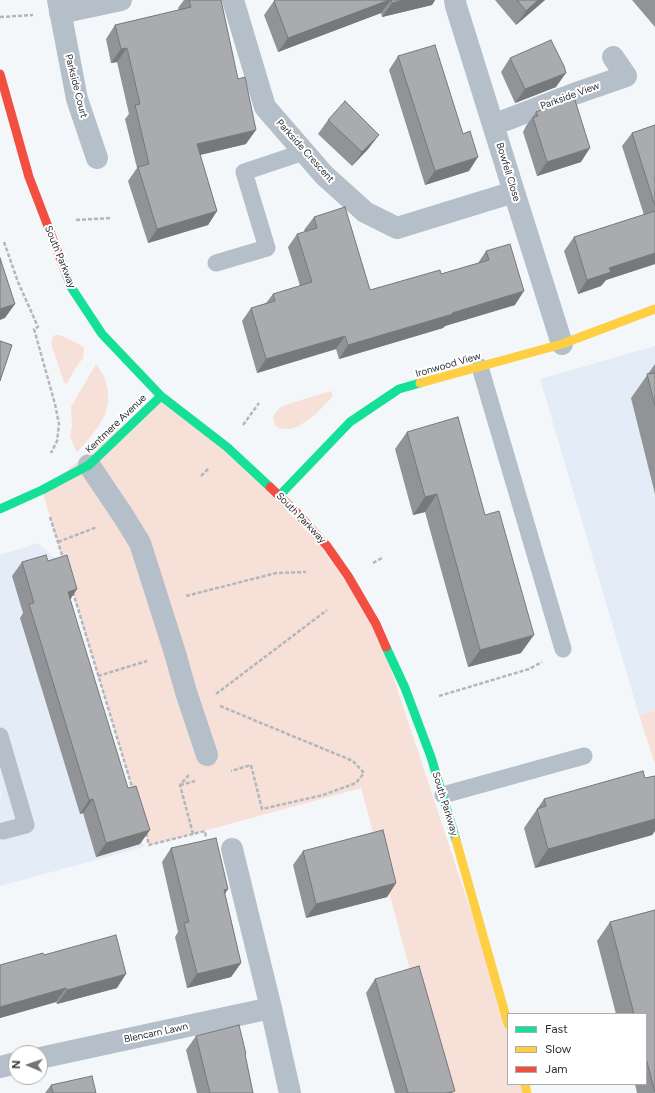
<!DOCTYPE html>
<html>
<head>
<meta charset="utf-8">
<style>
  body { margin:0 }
  #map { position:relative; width:655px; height:1093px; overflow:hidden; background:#f4f7fa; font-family:Figtree,sans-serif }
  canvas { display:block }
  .legend { position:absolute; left:507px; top:1013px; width:140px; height:72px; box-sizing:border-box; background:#fff; border:1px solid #abacad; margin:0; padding:5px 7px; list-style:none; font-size:12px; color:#2c2f32 }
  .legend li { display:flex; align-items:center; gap:8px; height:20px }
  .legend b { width:20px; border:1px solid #abacad }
  .north { position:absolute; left:8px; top:1045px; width:40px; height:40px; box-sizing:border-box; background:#fff; border:1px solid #abacad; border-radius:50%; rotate:272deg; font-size:11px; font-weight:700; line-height:16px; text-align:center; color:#2c2f32 }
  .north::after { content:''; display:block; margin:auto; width:14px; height:18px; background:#727578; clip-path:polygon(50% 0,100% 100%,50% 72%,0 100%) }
</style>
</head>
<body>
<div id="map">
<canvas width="655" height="1093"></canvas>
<ul class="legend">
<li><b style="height:5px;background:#16e098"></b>Fast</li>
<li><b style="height:5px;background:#ffcf43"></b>Slow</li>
<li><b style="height:5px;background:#f24e42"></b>Jam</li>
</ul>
<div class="north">N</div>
</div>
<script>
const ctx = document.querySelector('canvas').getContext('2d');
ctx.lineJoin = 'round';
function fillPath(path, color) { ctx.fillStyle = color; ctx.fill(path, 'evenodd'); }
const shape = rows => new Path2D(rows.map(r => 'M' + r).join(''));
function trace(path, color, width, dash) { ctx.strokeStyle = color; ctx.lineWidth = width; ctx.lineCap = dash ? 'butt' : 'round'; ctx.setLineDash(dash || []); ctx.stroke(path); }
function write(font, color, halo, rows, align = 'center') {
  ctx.font = font + ' Figtree,sans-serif'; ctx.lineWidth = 4; ctx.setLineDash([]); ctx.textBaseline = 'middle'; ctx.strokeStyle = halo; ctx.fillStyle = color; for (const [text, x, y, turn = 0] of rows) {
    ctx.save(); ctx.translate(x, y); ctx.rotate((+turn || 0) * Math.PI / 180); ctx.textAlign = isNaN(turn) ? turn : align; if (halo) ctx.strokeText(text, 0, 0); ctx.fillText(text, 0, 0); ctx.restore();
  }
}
fillPath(shape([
  [655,346,655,710,639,715,540,379],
  [38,543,57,560,144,847,0,886,0,806,1,794,0,791,0,555]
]), '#e4edf7');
fillPath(shape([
  [55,335,60,335,79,344,84,348,83,358,75,369,67,383,66,384,64,382,51,343,52,338],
  [96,364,104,376,108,391,108,401,106,412,99,426,77,453,70,437,72,425,71,407],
  [331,391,333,396,316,414,299,426,291,429,283,429,277,427,274,423,273,417,276,412,282,406],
  [161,396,296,512,376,624,508,1024,508,1084,525,1084,527,1093,443,1093,361,788,193,834,149,845,42,490],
  [655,710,655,764,639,715]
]), '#f7e0d8');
trace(shape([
  [0,17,33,15],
  [76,220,111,218],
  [4,242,18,282,38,327,34,329,55,404,59,424,57,441,51,453],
  [243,425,259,403],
  [201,476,209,468],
  [50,517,63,558],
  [58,542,97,527],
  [373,563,382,558],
  [73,592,133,790],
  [186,596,276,573,306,572],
  [98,676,147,661],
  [216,694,327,610],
  [439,696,529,669,542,662],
  [220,706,353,761,364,773,356,783,323,795,262,809,251,765,231,771],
  [189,775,180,785,193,834,205,831,206,838],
  [180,785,195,781],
  [146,833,149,845,193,834]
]), '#b1b7be', 2.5, [4, 2]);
trace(shape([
  [216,263,267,248,244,172,304,152],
  [480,367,563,649],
  [0,736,26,825,3,831],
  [443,795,584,756]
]), '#b5bfc9', 17);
trace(shape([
  [58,0,77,99,97,158],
  [233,0,265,107,324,175,365,212,397,228,514,192],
  [455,0,456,6,514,192,562,344],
  [60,13,121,0],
  [493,125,571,95,626,76,613,57],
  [89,465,124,517,140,543,175,653,186,692,207,755],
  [232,849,271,1008,290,1093],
  [40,1058,271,1008],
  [0,1067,16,1063]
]), '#b5bfc9', 22);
trace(shape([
  [67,276,71,287,102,334,161,396,227,447,270,487],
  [279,496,350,422,399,389,420,383],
  [0,509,42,490,89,465,161,396],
  [386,647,405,688,431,757,456,840]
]), '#16e098', 9);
trace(shape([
  [420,383,562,344,655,309],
  [456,840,508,1024],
  [525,1084,527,1093]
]), '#ffcf43', 9);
trace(shape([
  [0,74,29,177,67,276],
  [270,487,296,512,327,546,348,576,376,624,386,647]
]), '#f24e42', 9);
fillPath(shape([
  [184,0,221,0,246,144,200,155,217,211,208,225,148,243,128,181,137,168,125,119,129,114,117,62,111,63,106,39,115,25,179,10,178,8],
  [276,0,435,0,432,5,382,17,381,13,278,52,264,15,274,1],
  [495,0,545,0,516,25],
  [632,0,655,0,655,27],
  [398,56,469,171,425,185,389,70],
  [510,58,556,87,515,103,501,72],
  [536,112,581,162,537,176,523,132,526,126],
  [328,120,369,148,352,166,318,134],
  [655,125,655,264,606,280,601,286,578,294,564,251,574,237,644,215,622,146,632,133],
  [314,217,370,290,441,274,478,263,486,251,515,305,445,326,443,328,339,359,336,349,257,373,242,321,251,308,266,303,273,294,300,286,288,247,297,234,305,232,304,230],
  [655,364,655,494,631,398],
  [407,432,521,653,468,667,425,512,413,515,395,449],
  [48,561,77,589,70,599,140,844,96,857,83,813,80,814,20,618,23,613,12,576,22,562],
  [645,778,655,778,655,831,652,835,535,868,524,828,544,799],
  [171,848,228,889,225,894,241,963,231,977,187,988,175,937,178,932,162,862],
  [303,851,396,883,387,897,306,918,293,865],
  [655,910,655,1093,637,1093,635,1084,646,1084,646,1014,616,1014,597,941,610,922],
  [44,955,117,988,57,1004,56,1002,0,1018,0,965],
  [375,979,453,1093,395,1093,366,993],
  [196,1036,245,1055,253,1093,197,1093,186,1050],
  [51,1085,96,1093,45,1093]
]), '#919396');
fillPath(shape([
  [389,0,391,0,381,13,278,52,288,38],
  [404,0,435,0,432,5,382,17,392,3],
  [538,0,545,0,516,25,526,11],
  [127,48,117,62,111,63,121,49],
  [566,73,556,87,515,103,525,89],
  [256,130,246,144,187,158,197,144],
  [379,135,369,148,352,166,362,152],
  [590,148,581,162,537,176,547,162],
  [478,157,469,171,425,185,435,171],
  [217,211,208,225,148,243,157,229],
  [655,253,655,264,606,280,601,286,578,294,587,280,609,268],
  [524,291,515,305,445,326,443,328,339,359,348,345,452,313],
  [15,304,5,318,0,320,0,309],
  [345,336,336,349,257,373,266,359],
  [437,494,425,512,413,515,425,497],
  [77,589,68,603,68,592],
  [534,635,521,653,468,667,480,650],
  [93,799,83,813,80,814,89,800],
  [655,819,655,831,652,835,535,868,548,849],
  [150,830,140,844,96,857,106,843],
  [396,883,387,897,306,918,316,904],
  [228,889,218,903,224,890],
  [241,963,231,977,187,988,197,974],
  [126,974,117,988,57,1004,67,990],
  [66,988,56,1002,0,1018,0,1007]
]), '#76787a');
const building = shape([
  [189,0,221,0,238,79,245,77,256,130,197,144,217,211,157,229,138,167,149,164,135,105,140,104,127,48,121,49,115,25,191,7,189,0],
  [276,0,389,0,288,38,274,1,276,0],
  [391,0,404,0,392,3,391,0],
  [517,0,538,0,526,11,517,0],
  [551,40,564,66,566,73,525,89,510,58,551,40],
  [435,45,463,134,470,131,478,157,435,171,398,56,435,45],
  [574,97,590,148,547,162,533,118,538,116,536,112,574,97],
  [345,101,379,135,362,152,328,120,345,101],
  [655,125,655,206,632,133,655,125],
  [345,207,370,290,440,270,441,274,489,260,486,251,510,244,524,291,452,313,453,314,348,345,345,336,266,359,251,308,275,301,273,294,312,282,297,234,317,228,314,217,345,207],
  [655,211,655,253,609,268,611,272,587,280,574,237,655,211],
  [0,258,15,304,0,309,0,258],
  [0,341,12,345,0,381,0,341],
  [655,373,655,406,647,374,655,373],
  [458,417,485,515,499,511,534,635,480,650,437,494,425,497,407,432,458,417],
  [46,555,48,561,67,555,77,589,68,592,78,625,128,788,136,786,150,830,106,843,93,799,89,800,29,604,34,603,22,562,46,555],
  [643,771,645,778,655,776,655,819,548,849,537,809,546,806,544,799,643,771],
  [383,830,396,883,316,904,303,851,383,830],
  [216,838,228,889,224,890,241,963,197,974,184,923,189,922,171,848,216,838],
  [655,910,655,1092,646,1058,646,1014,634,1014,610,922,655,910],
  [116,935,126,974,67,990,66,988,0,1007,0,965,43,953,44,955,116,935],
  [419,966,455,1091,447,1093,408,1093,375,979,419,966],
  [239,1025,246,1054,245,1054,253,1093,210,1093,196,1036,239,1025],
  [92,1076,96,1093,53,1093,51,1085,92,1076]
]);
fillPath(building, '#a9abae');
trace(building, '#76787a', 1);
write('10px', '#2c2f32', '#fff', [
  ["Parkside Court",76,86,76],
  ["Parkside View",570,96,-20],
  ["Parkside Crescent",305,151,48],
  ["Bowfell Close",508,172,73],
  ["South Parkway",60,257,68],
  ["Ironwood View",448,365,-16],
  ["Kentmere Avenue",116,424,-44],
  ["South Parkway",301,518,46],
  ["South Parkway",445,804,73],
  ["Blencarn Lawn",156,1033,-12]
]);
</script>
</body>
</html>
